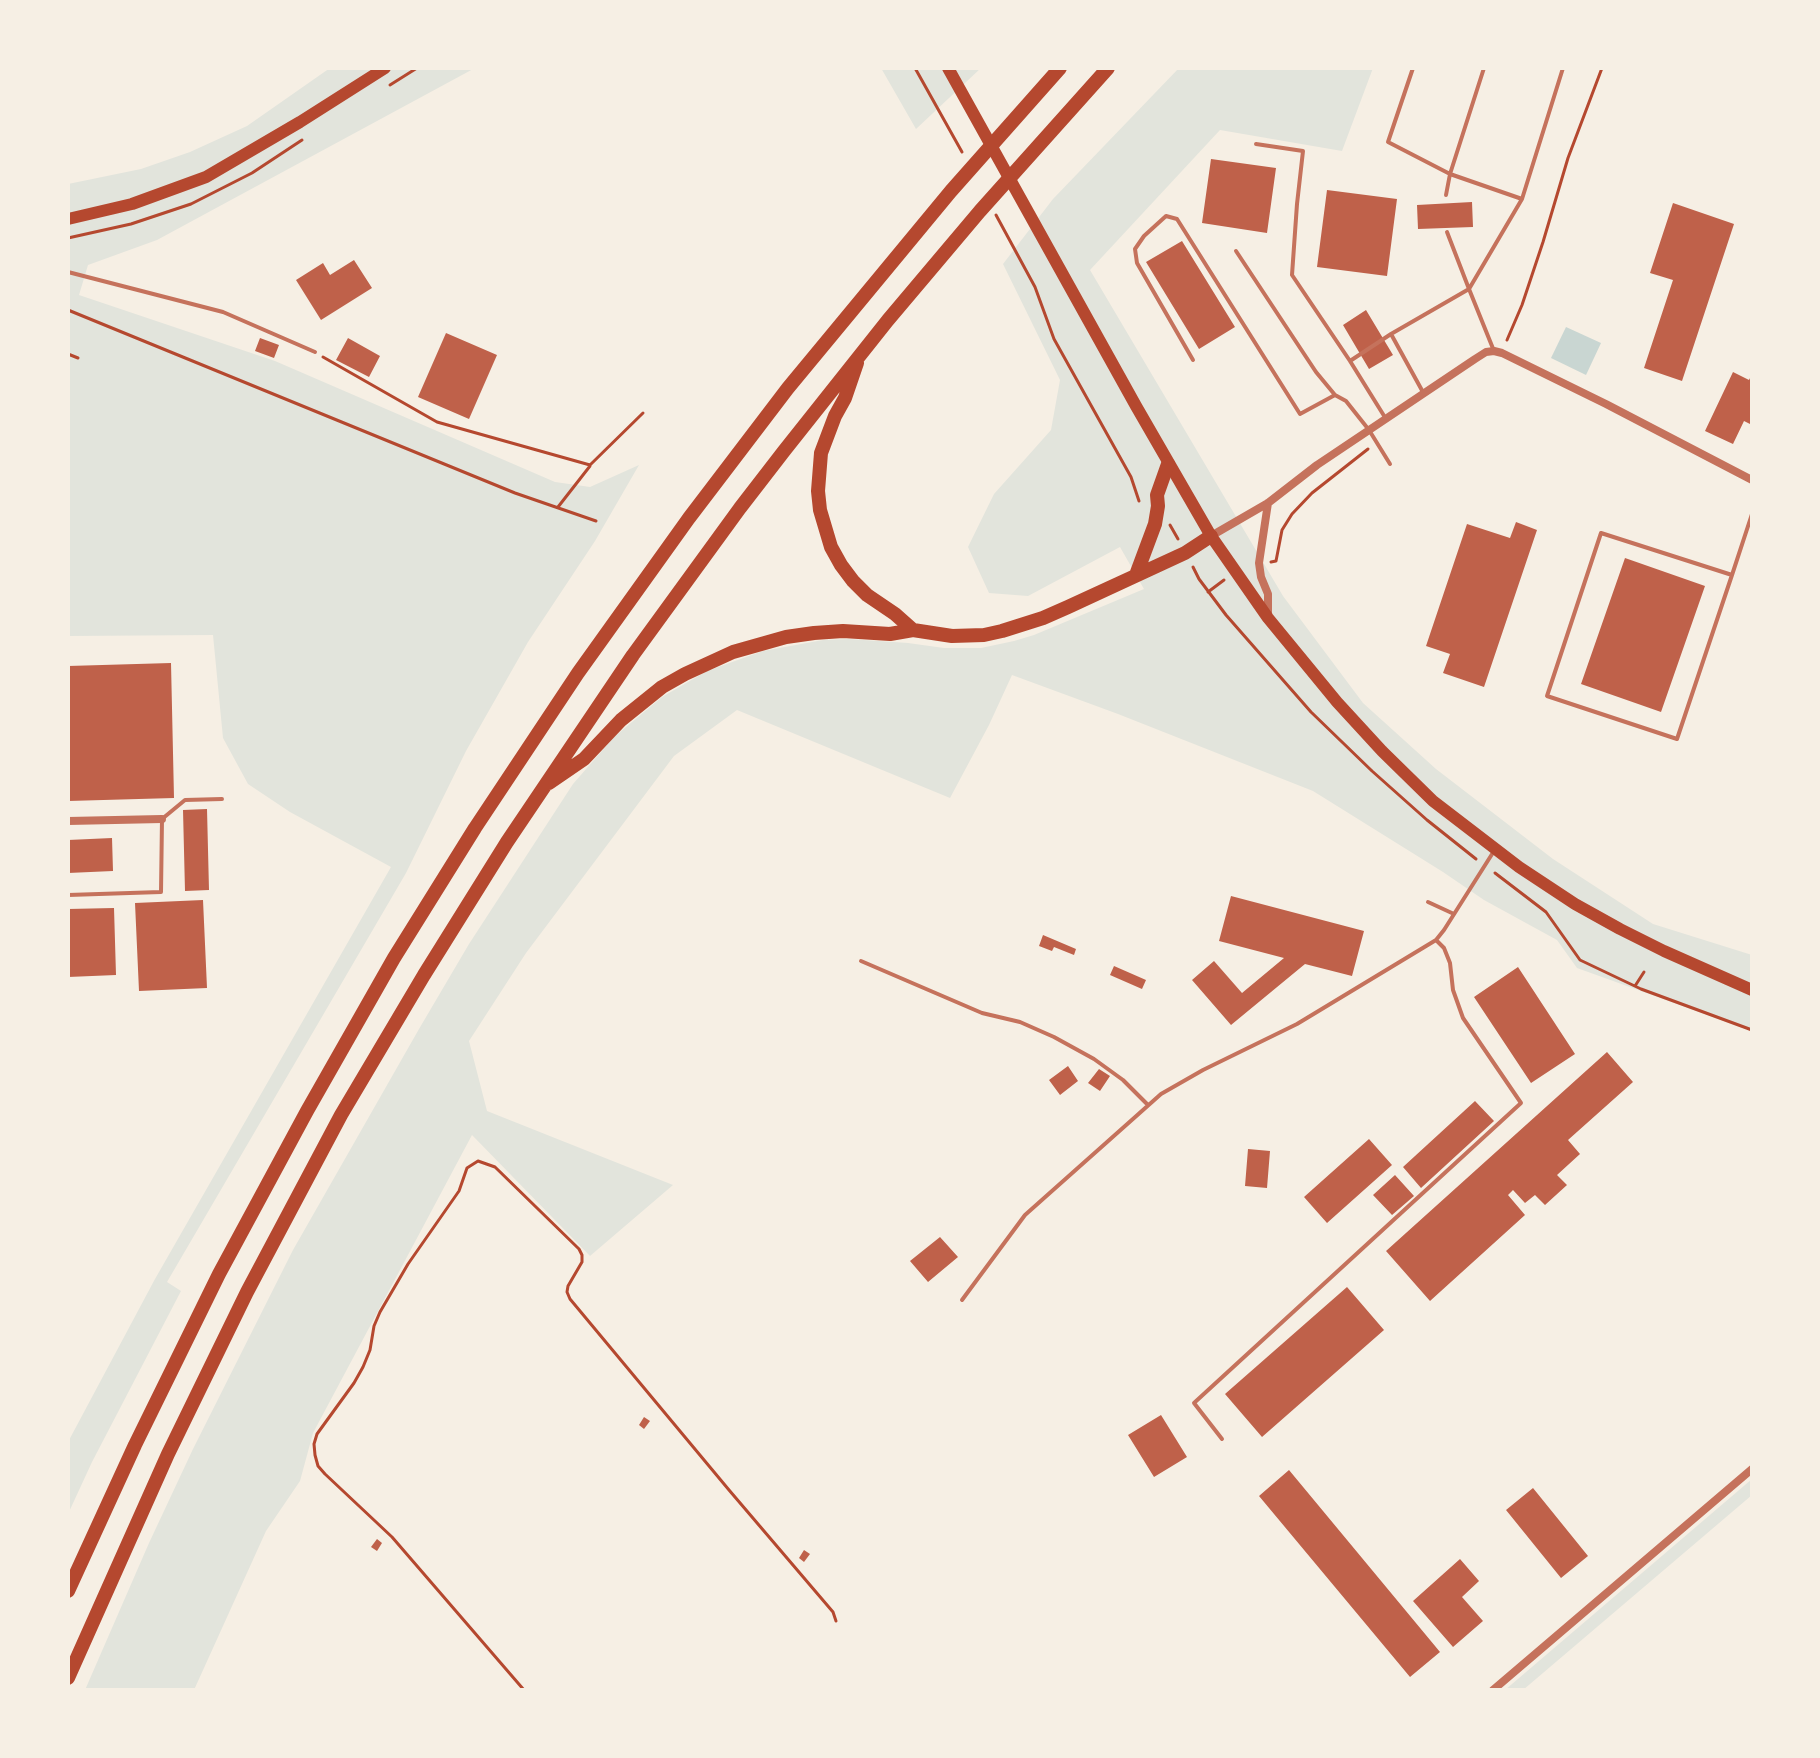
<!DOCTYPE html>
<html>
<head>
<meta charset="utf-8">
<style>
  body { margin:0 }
  #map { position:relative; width:1820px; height:1758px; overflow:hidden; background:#f6efe4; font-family:Raleway,sans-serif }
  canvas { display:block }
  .frame { position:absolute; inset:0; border:70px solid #f6efe4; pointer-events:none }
</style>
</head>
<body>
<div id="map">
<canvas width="1820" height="1758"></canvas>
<div class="frame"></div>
</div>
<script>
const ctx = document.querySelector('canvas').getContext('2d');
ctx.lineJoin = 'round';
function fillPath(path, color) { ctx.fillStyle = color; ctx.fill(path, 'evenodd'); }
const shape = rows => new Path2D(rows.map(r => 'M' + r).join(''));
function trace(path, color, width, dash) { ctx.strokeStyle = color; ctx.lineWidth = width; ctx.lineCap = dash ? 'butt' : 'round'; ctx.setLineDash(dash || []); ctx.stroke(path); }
fillPath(shape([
  [330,68,475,68,157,240,88,265,79,295,275,361,555,482,590,487,639,465,595,541,528,642,466,751,406,873,167,1282,181,1291,92,1462,68,1514,68,1442,155,1279,391,867,290,812,248,784,223,738,213,635,68,636,68,184,141,169,190,152,247,126],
  [881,68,981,68,916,129],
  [1179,68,1373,68,1342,151,1220,130,1090,270,1283,596,1363,703,1436,769,1553,859,1653,924,1752,955,1752,1031,1577,968,1557,940,1484,900,1443,872,1313,791,1118,714,1012,675,989,725,950,798,737,710,674,756,526,953,469,1041,487,1111,673,1185,590,1256,472,1135,313,1433,300,1481,266,1531,194,1690,85,1690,149,1543,193,1449,293,1250,419,1029,469,944,573,784,614,737,662,697,707,671,763,651,823,640,848,639,908,643,944,648,981,648,1014,641,1034,635,1144,589,1120,547,1028,596,989,593,968,547,994,494,1051,430,1060,380,1003,264,1053,199],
  [1752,1479,1752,1495,1523,1690,1505,1690]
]), '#e2e4dc');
fillPath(shape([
  [1566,327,1601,343,1586,375,1551,358]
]), '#c9d6d2');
fillPath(shape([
  [1211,159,1276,168,1267,233,1202,223],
  [1327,190,1397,199,1387,276,1317,267],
  [1472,202,1473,227,1418,229,1417,205],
  [1673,203,1734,224,1682,381,1644,368,1673,280,1650,273],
  [1182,241,1235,327,1199,349,1146,262],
  [354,260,372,288,321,320,296,280,323,263,330,275],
  [1366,310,1393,355,1369,369,1343,325],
  [446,333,497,355,469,419,418,397],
  [260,338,279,345,274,358,255,351],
  [348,338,380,356,369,377,336,360],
  [1733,372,1749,380,1752,374,1752,425,1744,421,1733,444,1705,431],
  [1516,522,1537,530,1484,687,1443,673,1450,654,1426,646,1467,524,1510,538],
  [1625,558,1705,586,1661,712,1581,684],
  [171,663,174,798,68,801,68,666],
  [207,809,209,890,185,891,183,810],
  [112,838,113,871,68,873,68,840],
  [1231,896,1364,931,1352,976,1305,964,1231,1025,1192,980,1214,961,1242,993,1284,958,1219,941],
  [203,900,207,988,139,991,135,903],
  [114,908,116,975,68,977,68,909],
  [1043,935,1076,949,1074,955,1054,947,1052,951,1039,946],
  [1114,966,1146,980,1142,989,1110,975],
  [1518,967,1575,1054,1531,1083,1474,997],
  [1607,1052,1633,1082,1568,1140,1580,1154,1557,1175,1567,1185,1545,1205,1535,1195,1525,1203,1513,1190,1508,1195,1525,1215,1430,1301,1386,1251],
  [1068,1066,1078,1081,1060,1095,1049,1080],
  [1099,1069,1110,1076,1100,1091,1088,1083],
  [1475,1101,1494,1121,1421,1188,1403,1167],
  [1369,1139,1392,1165,1327,1223,1304,1197],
  [1248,1149,1270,1151,1267,1188,1245,1186],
  [1395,1175,1414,1196,1392,1215,1373,1195],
  [940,1237,958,1257,928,1282,910,1261],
  [1347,1287,1384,1330,1262,1437,1225,1394],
  [1161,1415,1187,1457,1154,1477,1128,1435],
  [644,1417,650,1421,644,1429,639,1425],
  [1289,1470,1440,1652,1410,1677,1259,1496],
  [1533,1488,1588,1556,1561,1578,1506,1510],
  [377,1539,382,1543,377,1551,371,1547],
  [804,1550,810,1554,804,1562,799,1558],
  [1460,1559,1479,1581,1462,1597,1483,1621,1453,1647,1413,1601]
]), '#bf614a');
trace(shape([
  [915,68,962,152],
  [390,85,417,68],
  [996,215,1035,287,1054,339,1131,477,1139,501],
  [68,238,131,224,191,204,252,173,302,140],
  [68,310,515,493,596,521],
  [1507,340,1522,305,1543,242,1568,158,1602,68],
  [68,354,78,358],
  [323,357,437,422,590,465,643,413],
  [558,507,590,466],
  [1170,525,1178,539],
  [1271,562,1276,561,1282,530,1292,514,1312,493,1368,449],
  [1193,567,1199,579,1226,615,1311,712,1372,771,1427,820,1476,859],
  [1208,592,1224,580],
  [1495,873,1546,912,1580,960,1641,989,1752,1030],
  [1635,986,1644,972],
  [524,1690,392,1537,325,1474,318,1466,315,1455,314,1444,317,1434,354,1383,363,1367,370,1350,374,1326,380,1312,408,1264,459,1191,467,1168,478,1161,495,1167,579,1249,582,1255,582,1262,568,1286,567,1292,570,1299,729,1490,833,1612,836,1621]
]), '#b5482f', 3);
trace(shape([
  [1413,68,1388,142,1450,174,1446,195],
  [1484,68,1450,174,1522,199],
  [1256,144,1303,151,1297,204,1292,275,1350,361],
  [1236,251,1316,372,1335,395],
  [68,272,223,312,315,352],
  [1391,334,1424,394],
  [1494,351,1469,289,1522,199,1563,68],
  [1193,360,1137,263,1135,249,1144,236,1166,216,1177,219,1300,414,1335,395,1346,401,1369,430,1390,464],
  [1386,419,1350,361,1391,334,1469,289,1447,232],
  [1732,575,1601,533,1547,696,1677,739,1732,575,1752,514],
  [68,895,161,892,162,819,185,800,222,799],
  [1428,902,1454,914],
  [861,961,982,1013,1020,1022,1054,1037,1094,1059,1123,1080,1148,1105],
  [962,1300,1025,1215,1161,1094,1203,1070,1297,1024,1436,940,1444,930,1494,851],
  [1222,1439,1194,1403,1521,1103,1463,1018,1453,990,1450,963,1444,948,1436,940]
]), '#c5725c', 4);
trace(shape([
  [1268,503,1259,563,1261,577,1268,594,1268,617],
  [1211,536,1268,503,1317,465,1475,359,1486,352,1494,351,1502,353,1606,404,1752,480],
  [68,821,162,819],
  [1493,1690,1752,1469]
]), '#c5725c', 8);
trace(shape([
  [68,219,132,204,206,177,300,122,385,68],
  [1211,536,1268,618,1337,702,1382,751,1433,801,1519,867,1575,904,1620,929,1664,951,1752,990]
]), '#b5482f', 12);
trace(shape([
  [948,68,1136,406,1211,536]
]), '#b5482f', 12);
trace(shape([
  [857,363,845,398,835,416,821,453,818,491,820,510,831,547,841,565,853,581,867,595,895,614,913,630],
  [1136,575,1155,524,1158,506,1157,495,1168,464],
  [549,783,584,759,621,720,662,687,685,674,733,652,786,637,814,633,843,631,890,634,913,630,952,636,984,635,1002,631,1043,618,1068,607,1185,553,1211,536],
  [68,1591,135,1445,219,1274,307,1111,394,958,475,828,578,673,689,518,788,388,951,191,1060,68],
  [68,1678,168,1454,247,1292,341,1115,424,975,507,842,633,655,740,508,784,451,888,320,980,211,1108,68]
]), '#b5482f', 14);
</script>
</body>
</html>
